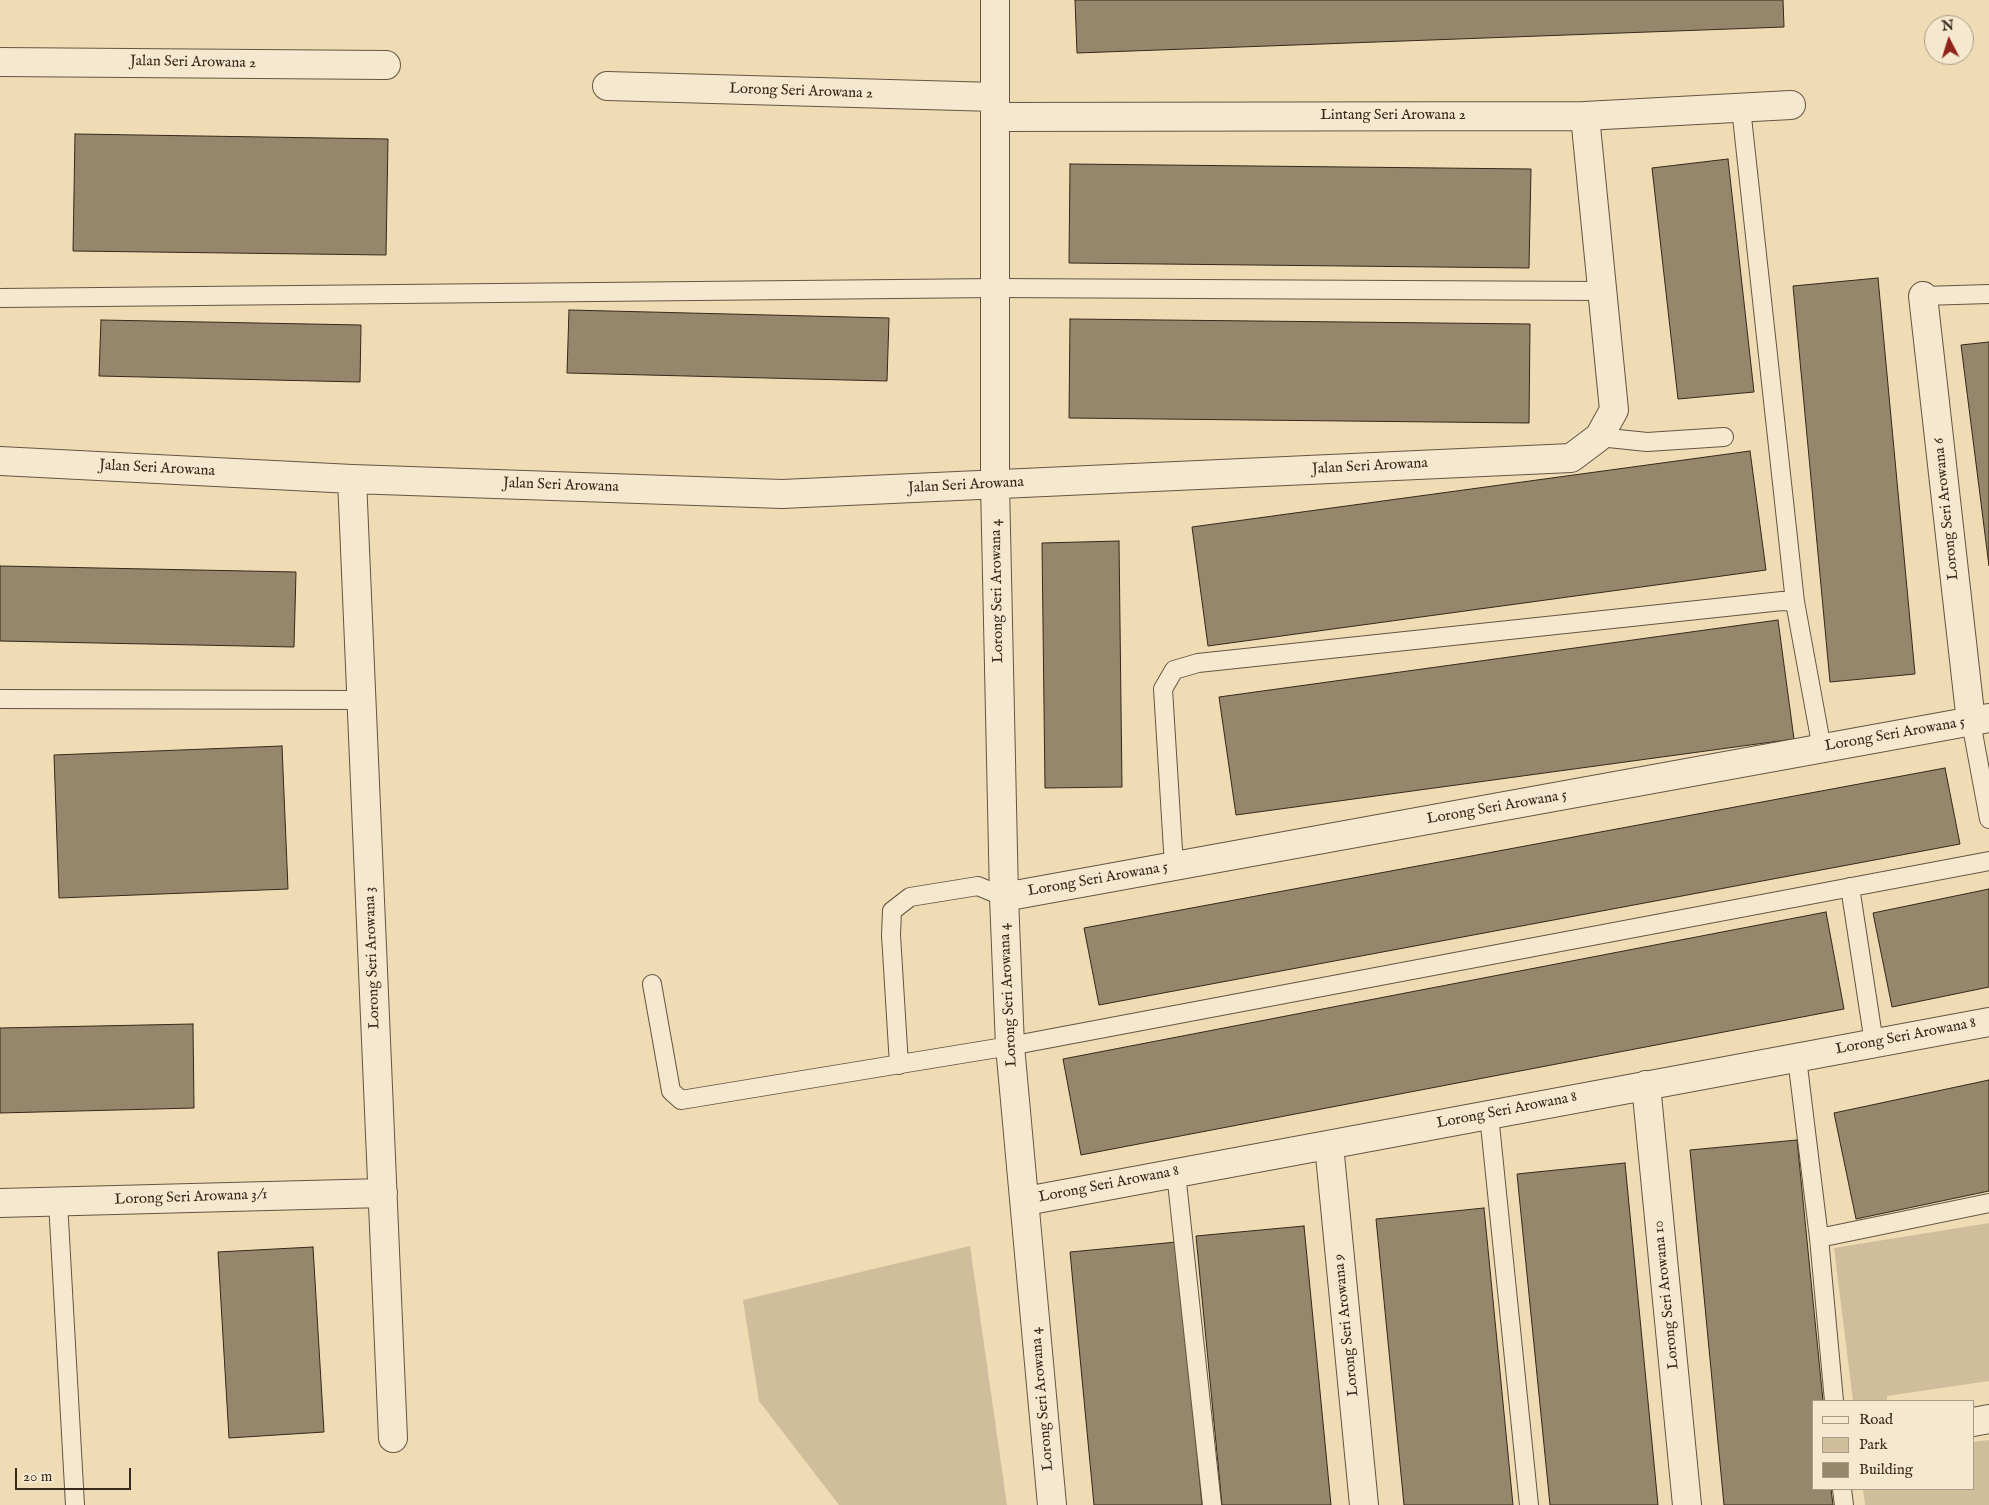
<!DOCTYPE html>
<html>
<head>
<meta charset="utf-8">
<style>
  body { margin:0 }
  #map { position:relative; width:1989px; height:1505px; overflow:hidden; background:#efdcb5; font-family:"IM FELL English",serif }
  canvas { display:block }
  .legend { position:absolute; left:1812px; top:1400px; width:162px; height:90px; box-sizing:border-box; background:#f5e8cf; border:1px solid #a99b87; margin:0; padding:6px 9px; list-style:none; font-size:15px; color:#36281b }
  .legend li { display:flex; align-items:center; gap:10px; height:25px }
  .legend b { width:25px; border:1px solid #a99b87 }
  .north { position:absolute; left:1924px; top:15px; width:50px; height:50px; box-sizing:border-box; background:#f5e8cf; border:1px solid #a99b87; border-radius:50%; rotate:355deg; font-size:14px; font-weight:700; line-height:20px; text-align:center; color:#36281b }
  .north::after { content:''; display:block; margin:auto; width:18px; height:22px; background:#8f2418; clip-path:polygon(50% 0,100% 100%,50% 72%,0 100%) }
  .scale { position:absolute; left:15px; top:1468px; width:116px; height:22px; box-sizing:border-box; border:2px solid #36281b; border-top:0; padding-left:6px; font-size:15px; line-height:18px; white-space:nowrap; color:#36281b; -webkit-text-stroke:4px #f5e8cf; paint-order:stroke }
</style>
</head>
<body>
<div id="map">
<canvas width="1989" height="1505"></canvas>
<ul class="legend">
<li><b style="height:6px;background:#f5e8cf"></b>Road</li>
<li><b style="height:14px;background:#d0bd9b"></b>Park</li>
<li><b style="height:14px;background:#96866b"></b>Building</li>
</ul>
<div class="north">N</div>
<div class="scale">20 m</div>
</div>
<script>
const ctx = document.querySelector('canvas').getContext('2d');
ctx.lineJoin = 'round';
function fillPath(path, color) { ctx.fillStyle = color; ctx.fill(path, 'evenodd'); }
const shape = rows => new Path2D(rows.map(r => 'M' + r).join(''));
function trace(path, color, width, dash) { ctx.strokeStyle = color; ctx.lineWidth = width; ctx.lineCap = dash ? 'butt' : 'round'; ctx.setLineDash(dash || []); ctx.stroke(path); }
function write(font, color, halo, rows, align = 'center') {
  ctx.font = font + ' "IM FELL English",serif'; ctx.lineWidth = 4; ctx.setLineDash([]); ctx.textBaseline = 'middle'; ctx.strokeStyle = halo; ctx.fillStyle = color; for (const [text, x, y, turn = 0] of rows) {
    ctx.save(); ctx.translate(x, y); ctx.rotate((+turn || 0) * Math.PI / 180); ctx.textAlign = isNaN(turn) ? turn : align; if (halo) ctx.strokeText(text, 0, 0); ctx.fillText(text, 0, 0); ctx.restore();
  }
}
fillPath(shape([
  [1989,1223,1989,1381,1887,1396,1887,1401,1853,1401,1834,1248],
  [970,1246,1007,1505,839,1505,759,1401,743,1300],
  [1989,1440,1989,1505,1865,1505,1863,1489,1973,1489,1973,1442]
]), '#d0bd9b');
const building = shape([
  [1075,0,1783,0,1784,27,1077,53,1075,0],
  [75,134,388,139,386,255,73,251,75,134],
  [1728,159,1754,392,1678,399,1652,168,1728,159],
  [1070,164,1531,169,1529,268,1069,263,1070,164],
  [1878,278,1915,674,1830,682,1793,286,1878,278],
  [569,310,889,318,887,381,567,373,569,310],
  [1070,319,1530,324,1529,423,1069,418,1070,319],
  [101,320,361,325,360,382,99,376,101,320],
  [1989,342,1989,566,1961,345,1989,342],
  [1750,451,1766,570,1208,646,1192,527,1750,451],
  [1119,541,1122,787,1045,788,1042,543,1119,541],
  [0,566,296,572,294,647,0,641,0,566],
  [1778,620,1794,739,1236,815,1219,697,1778,620],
  [282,746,288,889,59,898,54,755,282,746],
  [1945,768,1960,844,1099,1005,1084,928,1945,768],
  [1989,889,1989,987,1892,1007,1873,913,1989,889],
  [1826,912,1844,1009,1081,1155,1063,1059,1826,912],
  [193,1024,194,1108,0,1113,0,1028,193,1024],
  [1989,1080,1989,1191,1856,1219,1834,1113,1989,1080],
  [1797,1140,1823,1401,1813,1401,1813,1489,1831,1489,1833,1505,1724,1505,1690,1150,1797,1140],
  [1625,1163,1658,1505,1550,1505,1517,1174,1625,1163],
  [1484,1208,1513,1505,1404,1505,1376,1219,1484,1208],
  [1304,1226,1331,1505,1222,1505,1196,1236,1304,1226],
  [1177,1242,1202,1505,1094,1505,1070,1252,1177,1242],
  [313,1247,324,1432,229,1438,218,1252,313,1247]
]);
fillPath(building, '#96866b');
trace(building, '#36281b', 1);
const lane = shape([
  [1741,108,1795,602,1822,749],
  [1923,296,1989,294],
  [0,298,995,288,1602,291],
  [1599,437,1647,442,1724,437],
  [0,699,362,700],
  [1971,722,1989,819],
  [1174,866,1163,689,1174,670,1198,663,1782,601,1795,602],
  [1850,887,1874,1043],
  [652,984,671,1091,681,1100,1010,1046,1989,861],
  [1797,1058,1819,1238,1834,1401],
  [899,1065,891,935,892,911,910,897,978,886,1004,897],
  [1489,1115,1529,1505],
  [1176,1173,1212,1505],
  [58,1202,75,1505],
  [1819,1238,1989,1203],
  [1842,1489,1844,1505]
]);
const street = shape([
  [995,0,995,484,1004,897,1010,1046,1052,1505],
  [0,62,386,65],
  [607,86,995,97],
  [995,117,1585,116,1791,105],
  [1923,296,1971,722],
  [0,461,352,479,782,494,1571,458,1599,437,1614,410,1585,116],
  [352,479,393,1438],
  [1004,897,1989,718],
  [1646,1085,1687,1505],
  [1329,1145,1364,1505],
  [1026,1201,1989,1022],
  [0,1203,383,1193],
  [1973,1422,1989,1419]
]);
trace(lane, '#645542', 20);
trace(street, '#645542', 30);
trace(lane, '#f5e8cf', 18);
trace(street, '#f5e8cf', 28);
write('15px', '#36281b', '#f5e8cf', [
  ["Jalan Seri Arowana 2",193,63,1],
  ["Lorong Seri Arowana 2",801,92,2],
  ["Lintang Seri Arowana 2",1393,116],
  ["Jalan Seri Arowana",1370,467,-3],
  ["Jalan Seri Arowana",157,469,3],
  ["Jalan Seri Arowana",561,486,2],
  ["Jalan Seri Arowana",966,486,-3],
  ["Lorong Seri Arowana 6",1947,509,-96],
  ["Lorong Seri Arowana 4",998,591,-91],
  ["Lorong Seri Arowana 5",1895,735,-10],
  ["Lorong Seri Arowana 5",1497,808,-10],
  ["Lorong Seri Arowana 5",1098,880,-10],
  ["Lorong Seri Arowana 3",373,958,-92],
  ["Lorong Seri Arowana 4",1009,995,-93],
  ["Lorong Seri Arowana 8",1906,1037,-11],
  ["Lorong Seri Arowana 8",1507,1111,-11],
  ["Lorong Seri Arowana 8",1109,1185,-11],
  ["Lorong Seri Arowana 3/1",191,1198,-2],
  ["Lorong Seri Arowana 10",1667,1295,-96],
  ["Lorong Seri Arowana 9",1347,1325,-96],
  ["Lorong Seri Arowana 4",1043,1399,-95]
]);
</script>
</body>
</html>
